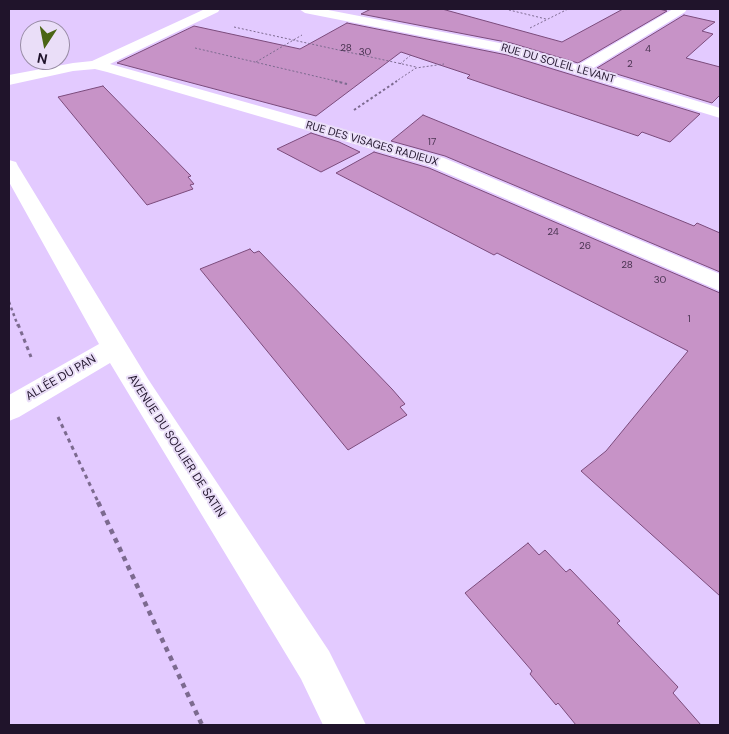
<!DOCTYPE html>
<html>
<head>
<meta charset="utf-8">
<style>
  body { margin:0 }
  #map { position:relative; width:729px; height:734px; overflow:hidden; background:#e3caff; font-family:"DM Sans",sans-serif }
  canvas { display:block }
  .frame { position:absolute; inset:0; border:10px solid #20142b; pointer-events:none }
  .north { position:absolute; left:20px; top:20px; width:50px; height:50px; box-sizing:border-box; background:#eadef8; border:1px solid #998da6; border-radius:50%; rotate:191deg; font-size:14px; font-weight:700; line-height:20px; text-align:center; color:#20142b }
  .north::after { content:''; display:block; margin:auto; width:18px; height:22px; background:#4b6515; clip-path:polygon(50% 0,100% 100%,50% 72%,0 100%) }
</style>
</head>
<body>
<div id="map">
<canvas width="729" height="734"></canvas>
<div class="frame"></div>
<div class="north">N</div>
</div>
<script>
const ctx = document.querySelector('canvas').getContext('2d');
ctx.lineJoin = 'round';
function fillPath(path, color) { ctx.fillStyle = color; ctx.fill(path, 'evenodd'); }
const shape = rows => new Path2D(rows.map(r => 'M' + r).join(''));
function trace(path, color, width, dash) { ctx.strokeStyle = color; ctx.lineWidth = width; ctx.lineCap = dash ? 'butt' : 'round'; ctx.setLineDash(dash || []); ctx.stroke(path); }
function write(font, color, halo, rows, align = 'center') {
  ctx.font = font + ' "DM Sans",sans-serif'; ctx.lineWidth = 4; ctx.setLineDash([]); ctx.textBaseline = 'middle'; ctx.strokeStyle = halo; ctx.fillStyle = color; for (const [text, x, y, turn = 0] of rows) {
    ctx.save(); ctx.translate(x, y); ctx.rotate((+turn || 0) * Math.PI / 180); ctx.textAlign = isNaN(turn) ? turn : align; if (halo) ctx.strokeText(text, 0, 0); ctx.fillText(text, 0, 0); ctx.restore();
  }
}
const building = shape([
  [371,9,442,9,562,42,623,9,659,9,667,11,578,63,511,43,361,14,371,9],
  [684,15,715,22,702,31,713,34,686,58,720,67,720,95,712,103,597,68,684,15],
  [347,23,507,55,700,114,670,142,642,132,638,136,467,78,470,75,401,52,316,116,117,63,194,26,300,49,347,23],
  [103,86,191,176,188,177,194,184,190,185,193,189,147,205,58,97,103,86],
  [423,115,694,226,697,223,720,233,720,272,445,156,391,141,423,115],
  [311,133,339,142,360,152,321,172,277,149,311,133],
  [374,152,429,168,720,293,720,596,581,471,606,451,688,351,497,253,494,255,336,173,374,152],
  [250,249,254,253,259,251,392,389,405,404,400,407,407,415,348,450,200,269,250,249],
  [528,543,539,555,545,550,566,572,570,569,620,621,617,623,678,687,673,693,701,725,576,725,558,703,556,705,530,674,532,671,465,593,528,543]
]);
fillPath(building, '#c793c7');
trace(building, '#7b4b7c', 1);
trace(shape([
  [505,9,546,19],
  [234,27,416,67],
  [530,28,568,9],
  [195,48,340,82],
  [256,62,302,35],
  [400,64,411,55],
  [395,82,416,68,444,64]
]), '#7c6a8f', 1, [2, 2]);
trace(shape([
  [335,81,347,84],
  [354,110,397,81]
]), '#7c6a8f', 2, [2.5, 2.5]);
trace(shape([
  [9,302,18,326]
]), '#7c6a8f', 2.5, [3, 3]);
trace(shape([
  [18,324,31,357],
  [58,417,99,504]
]), '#7c6a8f', 3, [4, 4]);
trace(shape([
  [98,502,202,725]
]), '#7c6a8f', 4.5, [5, 5]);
fillPath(shape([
  [205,9,220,9,218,12,110,64,444,158,720,274,720,291,430,166,107,72,95,69,73,71,9,85,9,75,73,63,92,61,205,9],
  [299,9,323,9,510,45,578,65,673,9,687,9,685,12,592,69,720,108,720,118,507,53,305,13,299,9],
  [9,160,16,162,18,166,148,379,329,651,366,725,323,725,301,679,110,363,19,417,9,421,9,395,99,344,9,182,9,160]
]), '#fff');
write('10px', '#4a3452', null, [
  ["28",346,48],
  ["4",648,49],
  ["30",365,52],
  ["2",630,64],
  ["17",432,142],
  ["24",553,232],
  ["26",585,246],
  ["28",627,265],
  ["30",660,280],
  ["1",689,319]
]);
write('11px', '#20142b', '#eadef8', [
  ["RUE DU SOLEIL LEVANT",558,64,16],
  ["RUE DES VISAGES RADIEUX",372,144,16]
]);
write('12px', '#20142b', '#eadef8', [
  ["ALLÉE DU PAN",61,378,-30],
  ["AVENUE DU SOULIER DE SATIN",176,446,57]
]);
</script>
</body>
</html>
